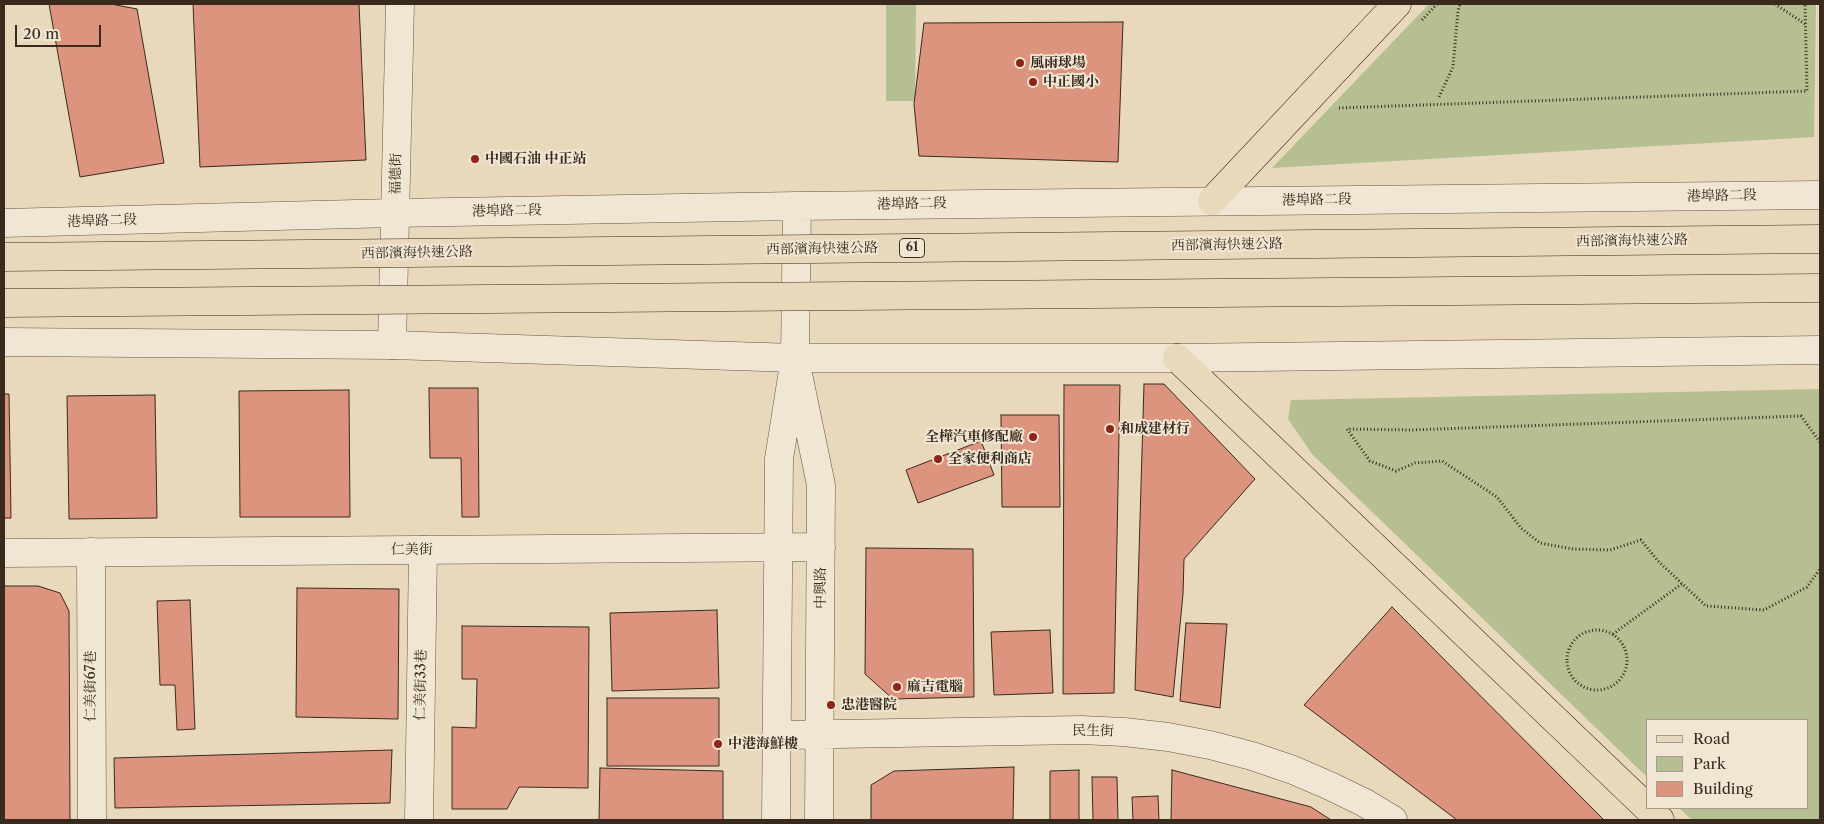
<!DOCTYPE html>
<html>
<head>
<meta charset="utf-8">
<style>
  body { margin:0 }
  #map { position:relative; width:1824px; height:824px; overflow:hidden; background:#e8d9bc; font-family:"Libre Caslon Text",serif }
  canvas { display:block }
  .frame { position:absolute; inset:0; border:5px solid #382a1c; pointer-events:none }
  .legend { position:absolute; left:1646px; top:719px; width:162px; height:90px; box-sizing:border-box; background:#f0e6d3; border:1px solid #a69b8a; margin:0; padding:6px 9px; list-style:none; font-size:15px; color:#382a1c }
  .legend li { display:flex; align-items:center; gap:10px; height:25px }
  .legend b { width:25px; border:1px solid #a69b8a }
  .scale { position:absolute; left:15px; top:25px; width:86px; height:22px; box-sizing:border-box; border:2px solid #382a1c; border-top:0; padding-left:6px; font-size:15px; line-height:18px; white-space:nowrap; color:#382a1c; -webkit-text-stroke:4px #f0e6d3; paint-order:stroke }
</style>
</head>
<body>
<div id="map">
<canvas width="1824" height="824"></canvas>
<div class="frame"></div>
<ul class="legend">
<li><b style="height:6px;background:#e8d9bc"></b>Road</li>
<li><b style="height:14px;background:#b5bf92"></b>Park</li>
<li><b style="height:14px;background:#dd947e"></b>Building</li>
</ul>
<div class="scale">20 m</div>
</div>
<script>
const ctx = document.querySelector('canvas').getContext('2d');
ctx.lineJoin = 'round';
function fillPath(path, color) { ctx.fillStyle = color; ctx.fill(path, 'evenodd'); }
const shape = rows => new Path2D(rows.map(r => 'M' + r).join(''));
function trace(path, color, width, dash) { ctx.strokeStyle = color; ctx.lineWidth = width; ctx.lineCap = dash ? 'butt' : 'round'; ctx.setLineDash(dash || []); ctx.stroke(path); }
function write(font, color, halo, rows, align = 'center') {
  ctx.font = font + ' "Libre Caslon Text","Noto Serif TC",serif'; ctx.lineWidth = 4; ctx.setLineDash([]); ctx.textBaseline = 'middle'; ctx.strokeStyle = halo; ctx.fillStyle = color; for (const [text, x, y, turn = 0] of rows) {
    ctx.save(); ctx.translate(x, y); ctx.rotate((+turn || 0) * Math.PI / 180); ctx.textAlign = isNaN(turn) ? turn : align; if (halo) ctx.strokeText(text, 0, 0); ctx.fillText(text, 0, 0); ctx.restore();
  }
}
fillPath(shape([
  [886,4,916,4,915,101,886,101],
  [1429,4,1816,4,1814,137,1272,168],
  [1820,389,1820,820,1692,820,1679,808,1808,808,1808,720,1648,720,1648,778,1312,454,1288,419,1291,400]
]), '#b5bf92');
const building = shape([
  [49,4,111,4,137,9,164,163,80,177,49,4],
  [193,4,359,4,366,160,200,167,193,4],
  [1123,22,1118,162,919,156,914,104,924,23,1123,22],
  [1144,384,1164,384,1255,479,1184,559,1183,594,1173,697,1135,690,1144,384],
  [1064,385,1120,385,1114,693,1063,694,1064,385],
  [429,388,478,388,479,517,462,517,461,458,430,458,429,388],
  [349,390,350,517,240,517,239,391,349,390],
  [4,394,9,394,11,518,4,518,4,394],
  [155,395,157,518,69,519,67,396,155,395],
  [1001,415,1059,415,1060,507,1002,507,1001,415],
  [981,441,994,475,918,503,906,470,981,441],
  [866,548,973,549,974,697,893,699,865,674,866,548],
  [4,586,38,586,60,593,69,611,70,820,4,820,4,586],
  [297,588,399,589,398,719,296,717,297,588],
  [190,600,195,729,177,730,175,685,160,685,157,601,190,600],
  [1392,607,1603,819,1602,820,1457,820,1304,705,1392,607],
  [717,610,719,688,612,691,610,613,717,610],
  [1186,623,1227,624,1220,708,1180,701,1186,623],
  [462,626,589,627,588,788,519,787,507,809,452,809,452,727,476,728,477,679,462,679,462,626],
  [1050,630,1053,693,994,695,991,632,1050,630],
  [607,698,719,698,719,766,607,766,607,698],
  [392,750,390,803,115,808,114,758,392,750],
  [1014,767,1013,820,871,820,871,785,894,771,1014,767],
  [600,768,723,771,723,820,599,820,600,768],
  [1079,770,1079,820,1050,820,1050,771,1079,770],
  [1172,770,1311,807,1331,820,1171,820,1172,770],
  [1092,777,1117,777,1118,820,1093,820,1092,777],
  [1158,796,1159,820,1133,820,1132,797,1158,796]
]);
fillPath(building, '#dd947e');
trace(building, '#382a1c', 1);
const minor = shape([
  [392,345,400,4],
  [91,552,92,820],
  [419,820,423,550]
]);
const tertiary = shape([
  [4,223,394,213,797,206,1820,195],
  [4,342,392,345,795,358,1177,358,1820,350],
  [798,374,821,485,819,820],
  [4,553,821,547],
  [776,735,1081,730,1124,732,1168,737,1210,745,1252,756,1293,770,1330,786,1365,803,1393,820],
  [776,820,779,459,795,358,797,206]
]);
const primary = shape([
  [1212,201,1397,4],
  [1177,358,1660,820]
]);
trace(minor, '#645644', 29);
trace(tertiary, '#645644', 29);
trace(primary, '#382a1c', 29);
trace(shape([
  [1775,4,1805,24],
  [1422,20,1437,4],
  [1439,97,1453,67,1458,11,1460,4],
  [1339,108,1807,91,1805,4],
  [1820,442,1801,416,1411,430,1347,429,1370,461,1396,471,1415,463,1442,461,1497,497,1521,528,1540,543,1573,549,1610,550,1641,540,1658,561,1706,606,1764,610,1807,587,1820,569],
  '1567 660a30 30 0 1 1 60 0a30 30 0 1 1-60 0Z',
  [1613,634,1683,583]
]), '#382a1c', 3, [1, 2.5]);
trace(minor, '#f0e6d3', 28);
trace(tertiary, '#f0e6d3', 28);
trace(primary, '#e8d9bc', 28);
const trunkBridge = shape([
  [4,257,1820,239],
  [4,303,1820,288]
]);
trace(trunkBridge, '#382a1c', 29, []);
trace(trunkBridge, '#e8d9bc', 28);
for (const [x, y, r, color] of [
  [1020,63,5,"#8f2418"],
  [1033,82,5,"#8f2418"],
  [475,159,5,"#8f2418"],
  [1110,429,5,"#8f2418"],
  [1033,437,5,"#8f2418"],
  [938,459,5,"#8f2418"],
  [897,687,5,"#8f2418"],
  [831,705,5,"#8f2418"],
  [718,744,5,"#8f2418"]
]) { const dot = new Path2D(); dot.arc(x, y, r, 0, 2 * Math.PI); ctx.fillStyle = color; ctx.fill(dot); trace(dot, '#f0e6d3', 2); }
for (const [x, y, w] of [
  [912,248,25]
]) { const box = new Path2D(); box.roundRect(x - w / 2, y - 9.5, w, 19, 4); ctx.fillStyle = '#f0e6d3'; ctx.fill(box); trace(box, '#382a1c', 1); }
write('bold 12px', '#382a1c', null, [
  ["61",912,248]
]);
write('bold 14px', '#382a1c', '#f0e6d3', [
  ["風雨球場",1030,63],
  ["中正國小",1043,82],
  ["中國石油 中正站",485,159],
  ["和成建材行",1120,429],
  ["全樺汽車修配廠",1023,437,"right"],
  ["全家便利商店",948,459],
  ["麻吉電腦",907,687],
  ["忠港醫院",841,705],
  ["中港海鮮樓",728,744]
], 'left');
write('14px', '#382a1c', '#f0e6d3', [
  ["福德街",396,174,-89],
  ["港埠路二段",1722,196,-1],
  ["港埠路二段",1317,200,-1],
  ["港埠路二段",912,204,-1],
  ["港埠路二段",507,211,-1],
  ["港埠路二段",102,221,-2],
  ["西部濱海快速公路",1632,241,-1],
  ["西部濱海快速公路",1227,245,-1],
  ["西部濱海快速公路",822,249,-1],
  ["西部濱海快速公路",417,253,-1],
  ["仁美街",412,550],
  ["中興路",821,588,-90],
  ["仁美街33巷",421,685,-89],
  ["仁美街67巷",91,686,-90],
  ["民生街",1093,731,1]
]);
</script>
</body>
</html>
